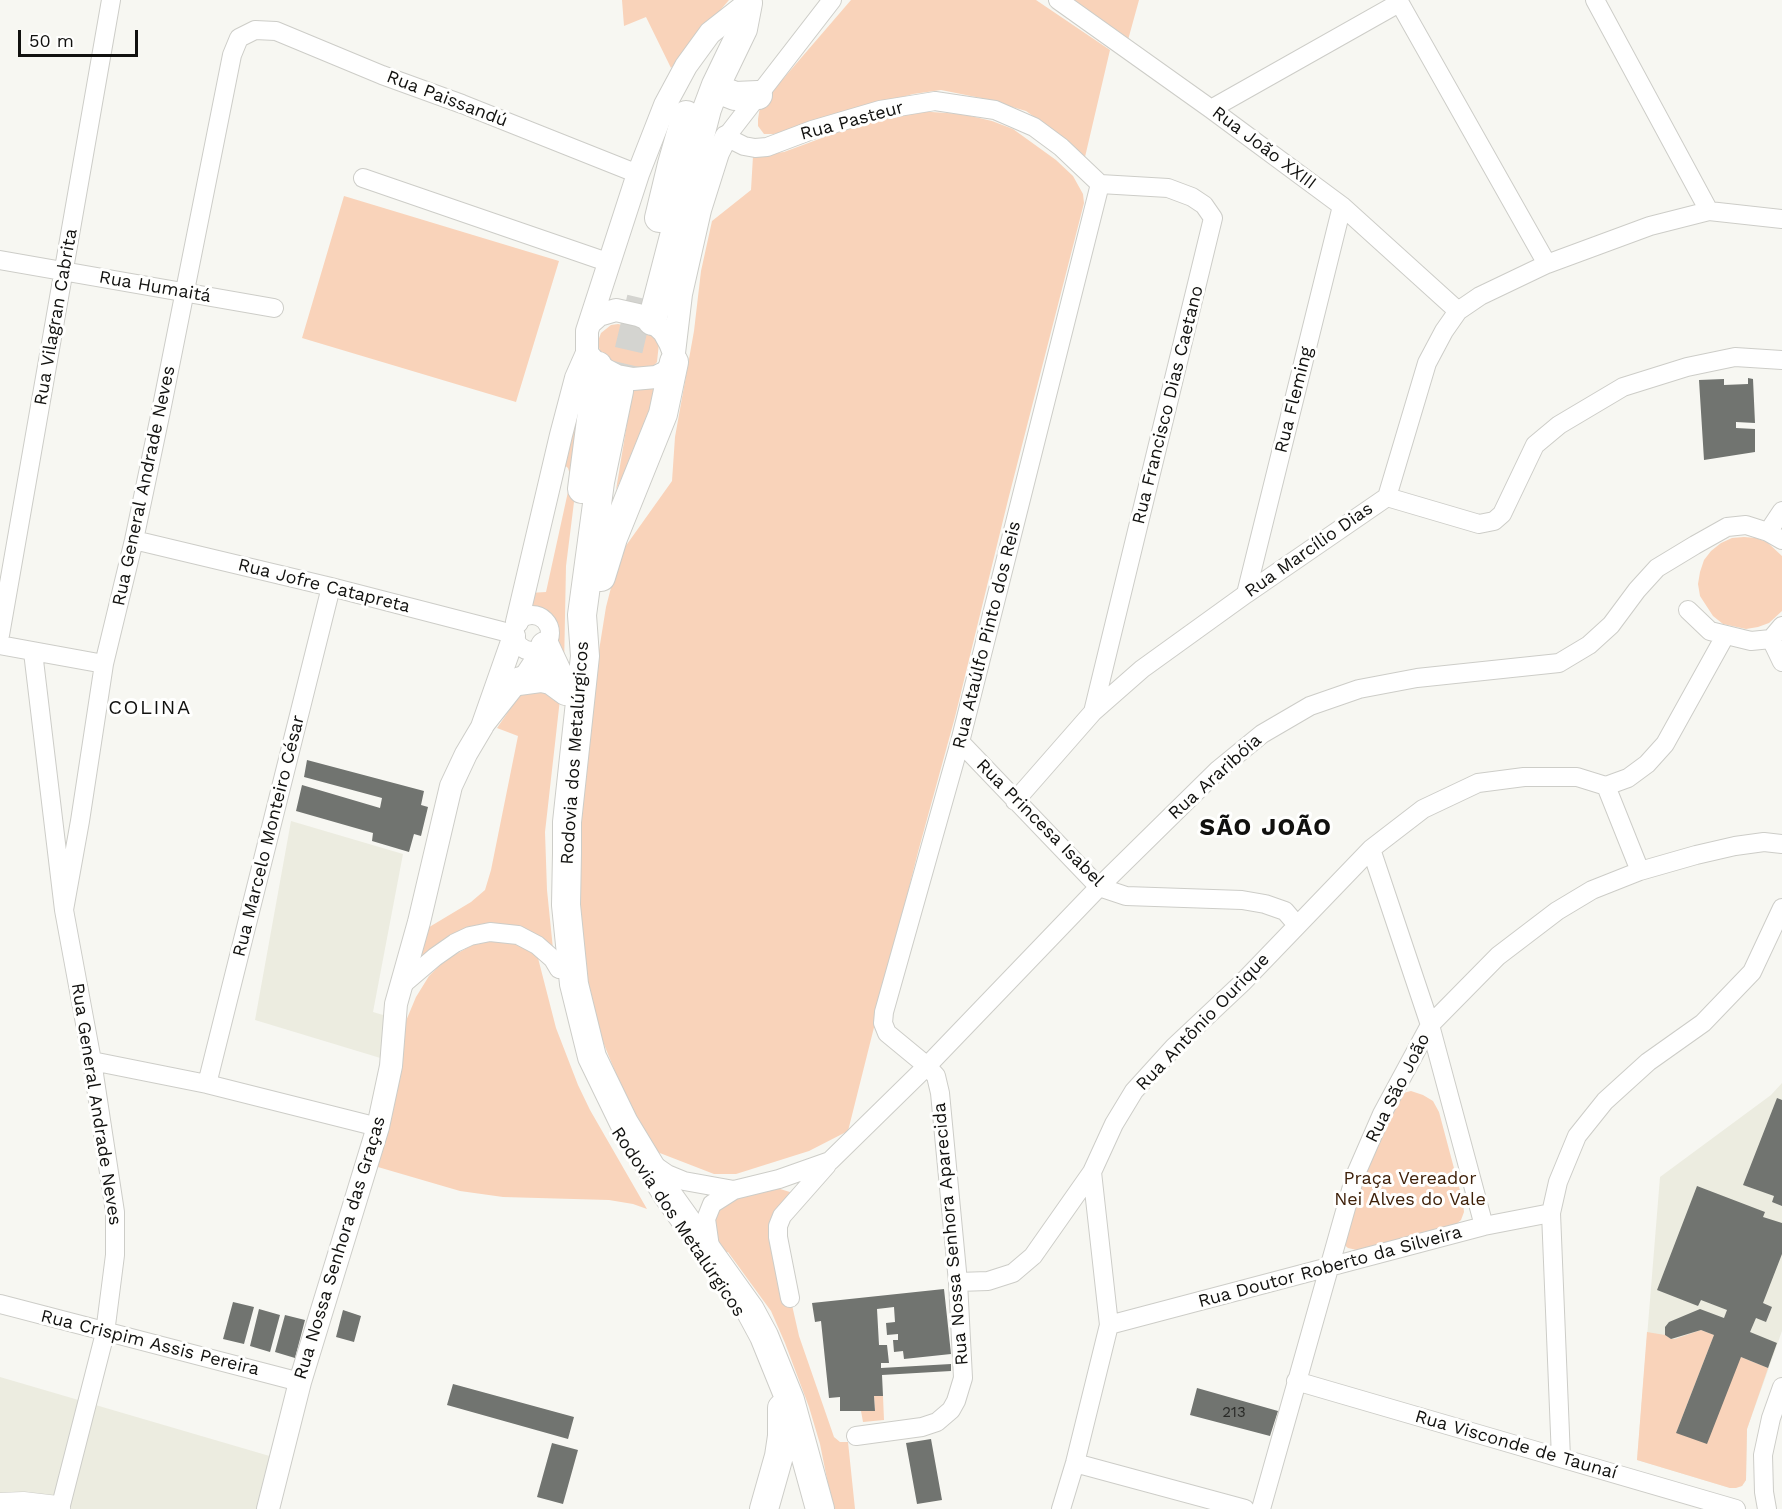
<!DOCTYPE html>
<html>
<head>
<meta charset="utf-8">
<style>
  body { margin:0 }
  #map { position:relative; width:1782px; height:1509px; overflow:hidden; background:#f7f7f2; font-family:"Work Sans",sans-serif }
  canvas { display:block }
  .scale { position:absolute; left:18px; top:30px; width:120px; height:27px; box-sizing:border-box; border:3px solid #11110f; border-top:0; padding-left:8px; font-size:18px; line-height:21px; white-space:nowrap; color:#11110f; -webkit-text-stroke:4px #fffffe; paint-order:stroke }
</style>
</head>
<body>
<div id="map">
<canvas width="1782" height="1509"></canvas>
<div class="scale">50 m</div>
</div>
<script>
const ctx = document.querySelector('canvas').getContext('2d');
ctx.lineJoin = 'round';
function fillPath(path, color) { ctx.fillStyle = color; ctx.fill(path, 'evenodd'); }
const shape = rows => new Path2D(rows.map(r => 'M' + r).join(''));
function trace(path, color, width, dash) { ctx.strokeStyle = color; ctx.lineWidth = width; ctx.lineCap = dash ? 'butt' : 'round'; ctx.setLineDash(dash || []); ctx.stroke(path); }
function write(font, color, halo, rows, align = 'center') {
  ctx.font = font + ' "Work Sans",sans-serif'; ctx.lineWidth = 6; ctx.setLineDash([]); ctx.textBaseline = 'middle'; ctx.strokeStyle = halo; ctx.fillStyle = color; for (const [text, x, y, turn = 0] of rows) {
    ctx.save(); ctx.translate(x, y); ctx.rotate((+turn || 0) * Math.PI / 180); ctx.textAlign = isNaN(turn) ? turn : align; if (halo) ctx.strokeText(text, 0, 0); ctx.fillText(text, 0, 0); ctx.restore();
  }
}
fillPath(shape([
  [291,821,403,854,373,1012,390,1017,387,1060,255,1020],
  [1782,1083,1782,1331,1747,1429,1746,1480,1742,1486,1730,1488,1637,1460,1660,1177,1771,1095],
  [0,1377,273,1457,258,1509,0,1509]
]), '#ecece0');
fillPath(shape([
  [622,0,729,0,671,68,646,17,624,26],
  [851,0,1036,0,1110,50,1085,157,1061,136,1026,111,981,98,941,90,913,94,774,134,764,134,758,126,758,119,760,107,764,101],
  [1071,0,1139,0,1128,40],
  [916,111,962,114,992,121,1013,129,1056,160,1073,176,1083,194,1084,203,1008,500,955,717,918,852,848,1131,809,1151,736,1174,714,1174,652,1150,634,1118,601,1037,581,966,575,861,597,663,606,607,614,576,625,547,672,481,675,437,694,331,701,271,712,221,751,190,753,156,784,152,865,122],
  [344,196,559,261,516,402,302,338],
  [618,324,649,331,659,343,657,362,652,368,646,371,617,365,600,353,598,341,601,333,611,325],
  [601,378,658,383,647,424,616,490,632,393],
  [578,403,581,446,566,566,564,667,551,651,554,635,552,622,546,614,531,610,529,593,546,592,571,478,568,468,562,463],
  [1744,537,1756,538,1767,542,1782,556,1782,611,1769,623,1758,627,1746,629,1723,624,1713,616,1700,596,1698,584,1700,572,1704,560,1711,551,1721,543,1732,538],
  [534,684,560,699,545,832,547,890,553,949,502,927,414,967,426,929,471,902,485,890,491,870,518,736,497,728,519,696],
  [490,940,520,944,530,950,538,958,556,1028,578,1085,590,1110,647,1209,633,1204,609,1200,503,1197,460,1191,371,1165,403,1028,416,997,429,976,445,960,478,942],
  [1411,1091,1423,1095,1433,1101,1439,1112,1463,1202,1464,1212,1461,1220,1453,1227,1361,1251,1348,1248,1342,1243,1350,1206,1394,1104,1403,1093],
  [777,1188,793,1193,783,1207,792,1305,799,1336,834,1437,840,1442,848,1442,855,1509,833,1509,820,1444,809,1407,785,1343,771,1311,728,1252,723,1254,709,1223,710,1216,735,1195],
  [1701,1330,1714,1335,1676,1433,1741,1357,1768,1368,1747,1429,1746,1480,1742,1486,1736,1488,1730,1488,1637,1460,1647,1332,1665,1335,1671,1339,1675,1339],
  [874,1396,883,1396,884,1420,863,1422,861,1411,875,1411]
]), '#f9d3ba');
fillPath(shape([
  [1748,378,1753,379,1755,423,1736,422,1736,428,1755,429,1755,452,1704,460,1699,380,1724,379,1724,385,1748,384],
  [307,760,424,791,421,805,428,807,421,836,414,834,409,852,372,841,373,833,296,811,302,785,380,808,382,798,304,777],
  [1777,1098,1782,1100,1782,1206,1772,1202,1774,1196,1743,1185],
  [1697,1186,1765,1212,1763,1217,1782,1223,1782,1254,1763,1303,1772,1307,1766,1322,1756,1318,1750,1332,1777,1343,1768,1368,1741,1357,1707,1444,1676,1433,1714,1335,1701,1330,1671,1339,1665,1335,1665,1327,1669,1322,1700,1309,1724,1318,1727,1310,1701,1300,1698,1306,1657,1290],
  [944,1289,951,1354,904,1359,903,1351,894,1352,893,1340,898,1340,898,1334,887,1335,886,1323,895,1322,894,1307,877,1309,879,1345,887,1345,889,1363,881,1363,881,1368,951,1364,951,1371,882,1375,883,1396,874,1396,875,1411,840,1411,840,1397,829,1398,821,1321,815,1322,812,1303],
  [233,1302,254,1307,244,1344,223,1339],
  [259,1309,280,1315,270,1352,250,1346],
  [343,1310,361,1316,354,1342,336,1337],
  [285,1315,305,1320,295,1358,275,1352],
  [453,1384,574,1417,568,1439,447,1405],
  [1197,1388,1278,1411,1270,1436,1190,1415],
  [931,1439,942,1500,917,1504,906,1443],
  [552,1443,578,1450,563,1504,537,1497]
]), '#717470');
trace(shape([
  [619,391,641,298]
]), '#d4d4d0', 28, [28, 14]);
const minor = shape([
  [832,0,726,137,744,146,755,148,767,147,812,130,880,110,935,101,995,110,1034,127,1061,147,1100,184],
  [1058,0,1211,109,1342,206,1458,311],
  [1398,0,1547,264],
  [1595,0,1709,211],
  [1211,109,1399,3],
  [363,178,610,263],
  [0,260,274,308],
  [1387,497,1479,524,1494,521,1502,514,1535,445,1559,425,1623,387,1687,367,1735,357,1782,360],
  [1768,532,1782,511],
  [134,540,331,587,513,634],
  [1246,594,1342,206],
  [1688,610,1710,631,1751,641,1771,639,1782,626],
  '514 633a18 18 0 1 1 36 0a18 18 0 1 1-36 0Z',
  [0,635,111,0],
  [1771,639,1782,662],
  [0,645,104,664],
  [33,652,64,910,92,1061,115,1212,115,1255,105,1333,60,1509],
  [1093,712,1213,218,1204,205,1192,197,1168,188,1100,184],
  [486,724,520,681,542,648],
  [960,742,1099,887,1126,896,1242,900,1265,904,1285,911,1297,925],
  [1606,786,1628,778,1647,764,1665,744,1725,636],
  [1606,786,1640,871],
  [1015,801,1093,712,1142,669,1246,594,1387,497,1427,363,1444,331,1458,311,1480,296,1547,264,1650,226,1709,211,1782,219],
  [1371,849,1430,1025,1484,1226],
  [64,910,80,821,104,664,134,540,161,411,232,55,239,38,255,30,276,31,382,75,462,104,638,174],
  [401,986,435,957,455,943,470,936,490,932,518,935,537,945,553,959,559,969],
  [92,1061,207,1084,378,1127],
  [207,1084,331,587],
  [654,1165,667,1174,684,1181,734,1190],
  [710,1247,706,1219,712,1204,734,1190,779,1179,830,1161,927,1066,1099,887,1218,770,1262,734,1310,706,1359,689,1417,678,1559,663,1589,645,1611,625,1637,590,1657,568,1695,545,1727,527,1746,525,1768,532,1782,540],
  [958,1282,988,1281,1013,1273,1033,1256,1092,1172],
  [790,1298,778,1237,778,1226,782,1216,827,1165],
  [0,1304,300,1382],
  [1109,1325,1484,1226,1551,1213],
  [1296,1381,1736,1509],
  [856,1436,922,1427,937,1422,951,1410,956,1401,963,1378,958,1282,940,1093,936,1076,927,1066,887,1033,883,1023,884,1012,960,742,1100,184],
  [1561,1458,1551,1213,1558,1182,1577,1136,1605,1101,1648,1062,1703,1023,1752,972,1782,908],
  [1075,1463,1245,1509],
  [1061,1509,1075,1463,1109,1325,1092,1172,1114,1124,1134,1091,1174,1047,1242,983,1371,849,1423,809,1478,783,1524,777,1577,777,1606,786],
  [1261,1509,1355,1176,1382,1114,1430,1025,1498,956,1557,911,1592,890,1640,871,1696,855,1735,846,1764,842,1782,844],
  [1767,1509,1764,1492,1763,1455,1771,1418,1782,1387]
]);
const tertiary = shape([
  [590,323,599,315,616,310,638,315,652,321,664,332,670,343,674,353,674,362,666,372,656,377,633,379,617,376,598,366,587,353,587,331,638,174,665,105,686,66,710,33,748,3],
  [674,353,681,294,700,210,718,153,726,137],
  [517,622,561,435,576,378,587,353],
  [268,1509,300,1382,378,1127,391,1066,396,1004,419,922,451,786,466,754,482,727,514,636]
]);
const secondary = shape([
  [0,1506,23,1505,57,1509]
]);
const primary = shape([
  [716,85,725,92,735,96,758,95],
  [659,218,672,164,686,115],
  [652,321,707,109,716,85,743,29,748,3],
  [619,391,600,482,582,615,585,656,567,822,567,853,566,905,574,984,592,1057,624,1123,667,1194,750,1310,764,1336,790,1400,820,1509],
  [582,489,598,366],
  [601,577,613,538,663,414,674,362],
  [545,646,566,691],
  [520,681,542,678,551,680,566,691],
  [764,1509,779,1456,782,1436,782,1408]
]);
trace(minor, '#cdcdc8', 20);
trace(tertiary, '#cdcdc8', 24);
trace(secondary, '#cdcdc8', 27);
trace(primary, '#cdcdc8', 30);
trace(minor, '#fff', 18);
trace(tertiary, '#fff', 22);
trace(secondary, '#fff', 26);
trace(primary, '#fff', 28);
write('15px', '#292a27', null, [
  ["213",1234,1413]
]);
write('18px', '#11110f', '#fffffe', [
  ["Rua Paissandú",447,99,21],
  ["Rua Pasteur",852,121,-15],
  ["Rua João XXIII",1264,148,37],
  ["Rua Humaitá",155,287,10],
  ["Rua Vilagran Cabrita",56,317,-80],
  ["Rua Fleming",1294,400,-76],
  ["Rua Francisco Dias Caetano",1168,405,-76],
  ["Rua General Andrade Neves",144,486,-78],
  ["Rua Marcílio Dias",1309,550,-35],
  ["Rua Jofre Catapreta",324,586,14],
  ["Rua Ataúlfo Pinto dos Reis",987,635,-76],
  ["Rodovia dos Metalúrgicos",575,753,-86],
  ["Rua Araribóia",1215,777,-42],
  ["Rua Princesa Isabel",1040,823,45],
  ["Rua Marcelo Monteiro César",269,836,-76],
  ["Rua Antônio Ourique",1203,1022,-46],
  ["Rua São João",1398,1088,-63],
  ["Rua General Andrade Neves",96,1104,81],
  ["Rodovia dos Metalúrgicos",678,1222,56],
  ["Rua Nossa Senhora Aparecida",951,1234,-95],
  ["Rua Nossa Senhora das Graças",340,1248,-73],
  ["Rua Doutor Roberto da Silveira",1330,1267,-15],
  ["Rua Crispim Assis Pereira",150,1343,14],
  ["Rua Visconde de Taunaí",1516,1445,16]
]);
write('18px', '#3f210a', '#fffffe', [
  ["Praça Vereador",1410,1179],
  ["Nei Alves do Vale",1410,1200]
]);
ctx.letterSpacing = '1.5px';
write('20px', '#11110f', '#fffffe', [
  ["COLINA",150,708]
]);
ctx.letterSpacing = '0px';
ctx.letterSpacing = '1.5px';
write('bold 24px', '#11110f', '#fffffe', [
  ["SÃO JOÃO",1266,828]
]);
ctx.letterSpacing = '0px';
</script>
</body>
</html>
